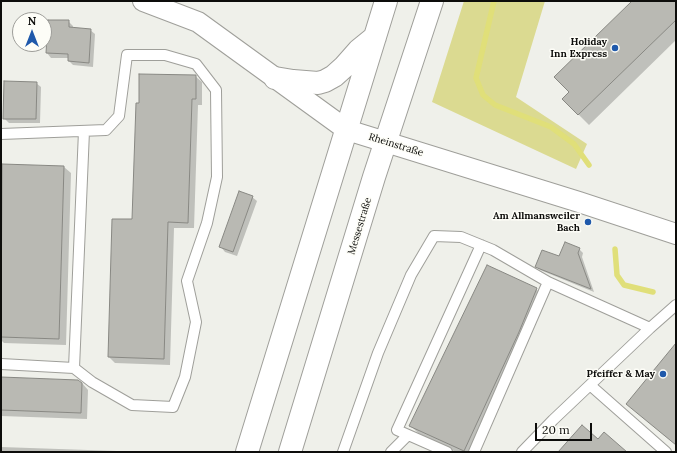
<!DOCTYPE html>
<html>
<head>
<meta charset="utf-8">
<style>
  body { margin:0 }
  #map { position:relative; width:677px; height:453px; overflow:hidden; background:#eff0ea; font-family:Lora,serif }
  canvas { display:block }
  .frame { position:absolute; inset:0; border:2px solid #0d0d0b; pointer-events:none }
  .north { position:absolute; left:12px; top:12px; width:40px; height:40px; box-sizing:border-box; background:#fdfdf7; border:1px solid #9d9d99; border-radius:50%; rotate:0deg; font-size:11px; font-weight:700; line-height:16px; text-align:center; color:#0d0d0b }
  .north::after { content:''; display:block; margin:auto; width:14px; height:18px; background:#1f59ab; clip-path:polygon(50% 0,100% 100%,50% 72%,0 100%) }
  .scale { position:absolute; left:535px; top:423px; width:57px; height:18px; box-sizing:border-box; border:2px solid #0d0d0b; border-top:0; padding-left:5px; font-size:12px; line-height:14px; white-space:nowrap; color:#0d0d0b; -webkit-text-stroke:3px #fdfdf7; paint-order:stroke }
</style>
</head>
<body>
<div id="map">
<canvas width="677" height="453"></canvas>
<div class="frame"></div>
<div class="north">N</div>
<div class="scale">20 m</div>
</div>
<script>
const ctx = document.querySelector('canvas').getContext('2d');
ctx.lineJoin = 'round';
function fillPath(path, color) { ctx.fillStyle = color; ctx.fill(path, 'evenodd'); }
const shape = rows => new Path2D(rows.map(r => 'M' + r).join(''));
function trace(path, color, width, dash) { ctx.strokeStyle = color; ctx.lineWidth = width; ctx.lineCap = dash ? 'butt' : 'round'; ctx.setLineDash(dash || []); ctx.stroke(path); }
function write(font, color, halo, rows, align = 'center') {
  ctx.font = font + ' Lora,serif'; ctx.lineWidth = 3; ctx.setLineDash([]); ctx.textBaseline = 'middle'; ctx.strokeStyle = halo; ctx.fillStyle = color; for (const [text, x, y, turn = 0] of rows) {
    ctx.save(); ctx.translate(x, y); ctx.rotate((+turn || 0) * Math.PI / 180); ctx.textAlign = isNaN(turn) ? turn : align; if (halo) ctx.strokeText(text, 0, 0); ctx.fillText(text, 0, 0); ctx.restore();
  }
}
fillPath(shape([
  [464,1,545,1,516,97,587,144,576,169,432,102]
]), '#dbda91');
fillPath(shape([
  [634,1,676,1,676,40,589,125,563,99,570,92],
  [49,21,68,21,73,26,73,28,90,30,95,34,93,67,73,65,69,61,69,58,51,58,47,53],
  [195,76,202,82,202,105,198,105,194,228,174,228,170,365,115,363,109,357,133,220,140,104],
  [36,83,41,87,40,123,9,123,4,118],
  [3,165,64,167,71,173,66,345,4,343,1,340,1,226],
  [252,197,257,201,237,256,225,252,221,247],
  [579,249,583,253,582,257,594,292,540,270,536,266],
  [536,289,546,299,528,342,477,452,456,452,420,435,410,425],
  [676,344,676,445,627,404],
  [1,378,82,383,88,390,87,419,1,416],
  [1,447,146,452,1,452]
]), '#0003');
trace(shape([
  [494,1,476,78,483,95,495,105,551,127,574,144,589,165],
  [615,249,617,275,624,285,653,292]
]), '#e0df79', 5.5);
const building = shape([
  [632,1,676,1,676,20,578,115,562,99,569,92,554,77,632,1],
  [48,20,69,20,69,27,91,29,89,63,68,61,68,54,46,53,48,20],
  [139,74,196,75,196,99,192,99,188,223,168,222,164,359,108,357,112,219,132,219,136,103,139,103,139,74],
  [4,81,37,82,36,119,3,119,4,81],
  [2,164,64,166,59,339,1,337,2,164],
  [239,191,253,196,233,252,219,247,239,191],
  [565,242,580,248,578,253,591,289,535,267,542,250,559,256,565,242],
  [487,265,537,288,519,332,464,451,409,426,487,265],
  [676,343,676,445,626,404,676,343],
  [1,377,78,380,82,383,81,413,1,410,1,377],
  [582,425,598,439,604,432,627,452,558,452,582,425]
]);
fillPath(building, '#b9b9b3');
trace(building, '#888883', 1);
const service = shape([
  [1,134,106,130,119,116,127,55,165,55,196,64,216,90,217,177,207,223,187,281,196,322,185,377,173,407,132,405,92,382,74,368,1,364],
  [74,368,84,131],
  [590,385,666,452],
  [343,452,378,353,411,275,434,236,461,237,493,250,548,282,650,328],
  [391,452,408,435],
  [447,452,397,430,481,245],
  [474,452,548,282],
  [522,452,553,420,650,328,676,305]
]);
const minor = shape([
  [143,1,198,22,347,130,579,202,676,234]
]);
const tertiary = shape([
  [275,78,293,81,318,83,325,81,334,76,344,67,359,50,375,37],
  [247,452,386,1],
  [290,452,374,177,432,1]
]);
trace(service, '#9f9f9a', 12);
trace(minor, '#9f9f9a', 22);
trace(tertiary, '#9f9f9a', 24);
trace(service, '#fff', 10);
trace(minor, '#fff', 20);
trace(tertiary, '#fff', 22);
for (const [x, y, r, color] of [
  [615,48,4,"#1f59ab"],
  [588,222,4,"#1f59ab"],
  [663,374,4,"#1f59ab"]
]) { const dot = new Path2D(); dot.arc(x, y, r, 0, 2 * Math.PI); ctx.fillStyle = color; ctx.fill(dot); trace(dot, '#fdfdf7', 1.5); }
write('bold 10px', '#0d0d0b', '#fdfdf7', [
  ["Holiday",607,42],
  ["Inn Express",607,54],
  ["Am Allmansweiler",580,216],
  ["Bach",580,228],
  ["Pfeiffer & May",655,374]
], 'right');
write('10px', '#0d0d0b', '#fdfdf7', [
  ["Rheinstraße",396,145,17],
  ["Messestraße",360,226,-73]
]);
</script>
</body>
</html>
